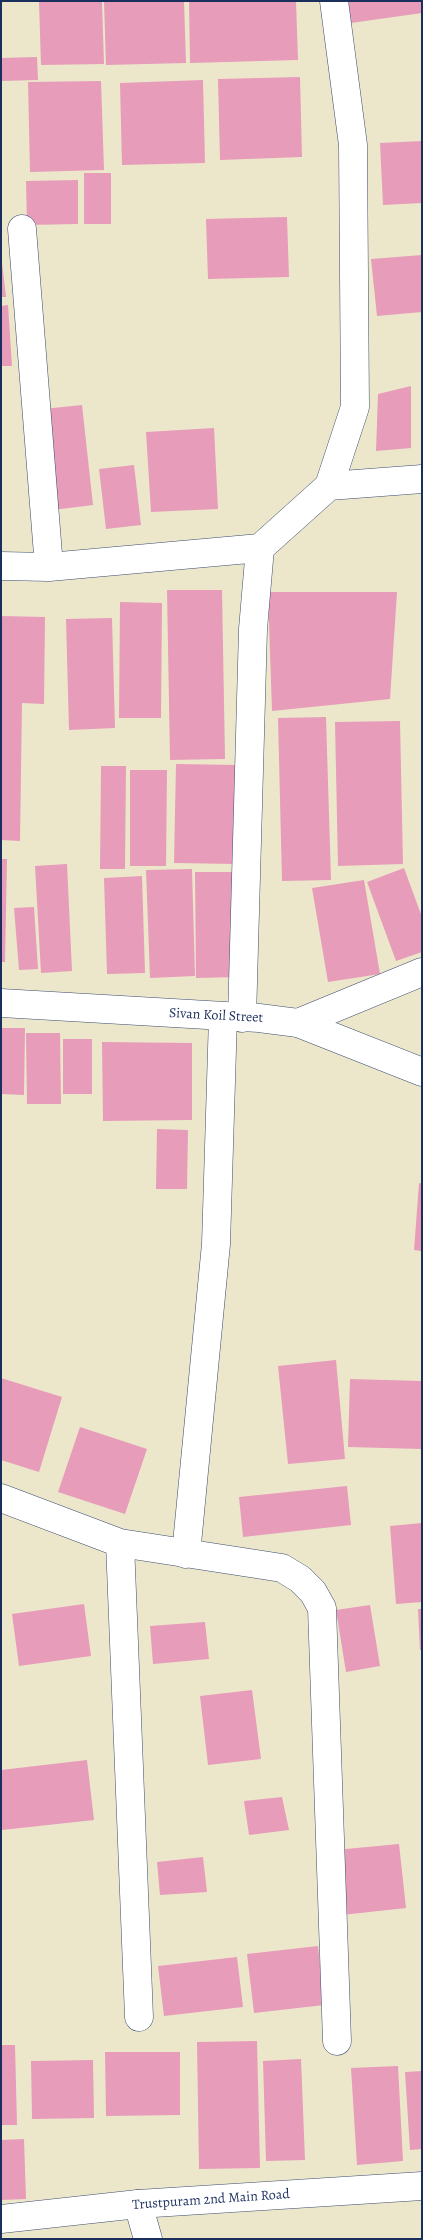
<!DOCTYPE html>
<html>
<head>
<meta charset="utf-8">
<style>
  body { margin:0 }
  #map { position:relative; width:423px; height:2240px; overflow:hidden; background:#ece7cb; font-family:Alegreya,serif }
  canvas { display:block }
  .frame { position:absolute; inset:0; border:2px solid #1b2f5e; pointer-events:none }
</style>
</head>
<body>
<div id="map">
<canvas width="423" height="2240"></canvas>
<div class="frame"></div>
</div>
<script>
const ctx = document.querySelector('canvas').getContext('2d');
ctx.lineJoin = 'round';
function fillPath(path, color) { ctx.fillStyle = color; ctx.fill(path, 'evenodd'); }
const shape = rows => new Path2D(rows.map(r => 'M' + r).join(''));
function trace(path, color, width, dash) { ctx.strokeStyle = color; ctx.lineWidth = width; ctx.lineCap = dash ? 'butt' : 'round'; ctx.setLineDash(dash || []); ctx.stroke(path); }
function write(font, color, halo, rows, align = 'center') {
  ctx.font = font + ' Alegreya,serif'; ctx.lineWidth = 4; ctx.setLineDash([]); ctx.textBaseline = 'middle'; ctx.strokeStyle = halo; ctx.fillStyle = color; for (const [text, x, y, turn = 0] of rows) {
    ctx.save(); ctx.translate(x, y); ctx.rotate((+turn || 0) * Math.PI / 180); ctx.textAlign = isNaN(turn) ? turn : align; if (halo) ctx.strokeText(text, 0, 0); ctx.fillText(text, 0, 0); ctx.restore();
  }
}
fillPath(shape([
  [39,1,102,1,104,64,41,65],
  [104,1,184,1,186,63,106,65],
  [189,1,296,1,298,60,190,63],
  [348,1,422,1,422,13,351,23],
  [37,57,38,80,1,81,1,58],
  [300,77,302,157,220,160,218,79],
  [203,80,205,163,122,165,120,83],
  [101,81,104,170,30,172,28,82],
  [422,141,422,203,383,205,380,143],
  [84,173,111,173,111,224,84,224],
  [78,180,78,224,27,225,26,181],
  [287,217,289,277,208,279,206,219],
  [1,254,6,297,1,297],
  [422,255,422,312,377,316,371,259],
  [8,305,12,366,1,366,1,306],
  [411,386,411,448,376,451,378,394],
  [82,405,93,505,53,510,43,409],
  [214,428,218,509,151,512,146,432],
  [134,465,141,525,106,529,99,469],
  [167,590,222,590,225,759,170,760],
  [268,592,397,592,390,699,272,711],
  [120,602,162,603,161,718,119,718],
  [1,616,45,617,44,704,22,703,20,841,1,840],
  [112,618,115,728,69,730,66,619],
  [326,717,331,880,282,881,278,718],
  [400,721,403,864,338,866,335,722],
  [176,764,238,765,236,864,174,863],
  [101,766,126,766,125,869,100,869],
  [130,770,167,770,166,866,130,866],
  [1,859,7,859,5,962,1,962],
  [67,864,72,971,41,973,35,866],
  [404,868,422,917,422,952,396,961,367,882],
  [192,869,195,976,150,978,146,870],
  [195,872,236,872,238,977,196,978],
  [142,876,145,973,107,974,104,878],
  [364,880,380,974,328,982,312,888],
  [34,907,38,969,19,970,14,908],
  [1,1028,25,1028,24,1095,1,1094],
  [26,1033,60,1033,61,1104,27,1104],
  [63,1039,92,1039,92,1094,63,1094],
  [102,1042,192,1043,192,1120,103,1121],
  [157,1129,188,1130,187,1189,156,1189],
  [419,1183,422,1184,422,1251,414,1250],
  [336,1360,345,1459,288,1464,278,1366],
  [1,1378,62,1397,39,1472,1,1460],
  [350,1379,422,1381,422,1449,348,1447],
  [80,1427,147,1449,125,1514,58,1492],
  [347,1486,351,1525,243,1537,239,1497],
  [422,1523,422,1602,396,1604,390,1526],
  [84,1604,91,1656,19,1666,12,1614],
  [370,1605,380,1666,346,1672,336,1610],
  [418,1609,422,1609,422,1650,420,1650],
  [205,1622,209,1659,153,1664,150,1626],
  [252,1690,261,1759,208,1765,200,1696],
  [87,1760,94,1820,2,1830,1,1770],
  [282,1797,289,1830,249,1835,244,1801],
  [399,1844,406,1908,342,1915,335,1850],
  [203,1857,207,1892,160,1895,157,1862],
  [318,1946,324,2005,254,2013,247,1954],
  [237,1957,243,2007,164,2016,158,1966],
  [257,2041,260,2168,199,2169,197,2042],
  [1,2045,15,2045,17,2125,1,2125],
  [105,2052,180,2052,180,2115,106,2116],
  [301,2059,305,2160,266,2161,263,2061],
  [93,2060,94,2118,32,2119,31,2061],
  [398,2066,403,2161,357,2165,351,2068],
  [422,2071,422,2149,410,2150,405,2072],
  [24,2139,26,2199,1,2200,1,2140]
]), '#e79cba');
const street = shape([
  [22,229,49,567],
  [329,486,422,479],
  [1,566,49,567,260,548],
  [242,1018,253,629,260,548,329,486,355,407,353,145,334,1],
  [298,1023,422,972],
  [1,1498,120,1543,282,1568,300,1579,313,1592,322,1608,337,2041],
  [120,1543,139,2017],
  [186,1554,216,1244,223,1017],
  [138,2204,148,2239]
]);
const secondary = shape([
  [1,1003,259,1018,298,1023,422,1072],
  [1,2219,138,2204,422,2186]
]);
trace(street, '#3a4b6e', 29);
trace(secondary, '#3a4b6e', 29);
trace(street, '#fff', 28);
trace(secondary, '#fff', 28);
write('14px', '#1b2f5e', '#fff', [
  ["Sivan Koil Street",216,1016,3],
  ["Trustpuram 2nd Main Road",211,2200,-4]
]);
</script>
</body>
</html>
